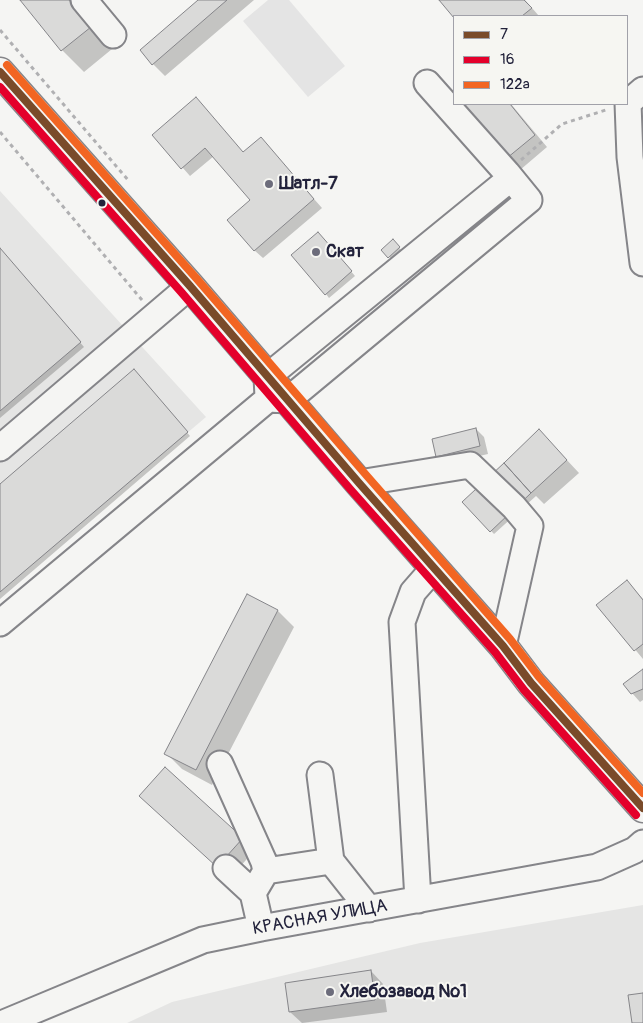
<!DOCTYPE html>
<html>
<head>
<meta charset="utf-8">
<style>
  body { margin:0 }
  #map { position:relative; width:643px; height:1023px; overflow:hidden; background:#f5f5f3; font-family:Pangolin,sans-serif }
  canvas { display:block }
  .legend { position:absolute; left:453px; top:15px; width:175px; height:90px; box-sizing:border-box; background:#f6f6f2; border:1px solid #a1a1a9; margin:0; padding:6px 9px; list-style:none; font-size:15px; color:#22223b }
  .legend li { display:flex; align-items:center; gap:10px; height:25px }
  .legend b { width:25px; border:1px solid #a1a1a9 }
</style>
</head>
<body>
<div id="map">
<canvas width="643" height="1023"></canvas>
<ul class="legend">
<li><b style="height:6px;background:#7a4b2a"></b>7</li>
<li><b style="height:6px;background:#e4002b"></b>16</li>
<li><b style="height:6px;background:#f26522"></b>122а</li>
</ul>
</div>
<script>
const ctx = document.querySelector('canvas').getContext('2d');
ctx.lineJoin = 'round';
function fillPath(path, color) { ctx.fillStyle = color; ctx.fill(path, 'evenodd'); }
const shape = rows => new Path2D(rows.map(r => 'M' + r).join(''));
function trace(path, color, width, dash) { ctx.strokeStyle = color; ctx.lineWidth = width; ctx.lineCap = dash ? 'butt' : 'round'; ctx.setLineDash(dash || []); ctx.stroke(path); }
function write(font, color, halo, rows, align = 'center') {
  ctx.font = font + ' Pangolin,sans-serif'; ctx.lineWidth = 4; ctx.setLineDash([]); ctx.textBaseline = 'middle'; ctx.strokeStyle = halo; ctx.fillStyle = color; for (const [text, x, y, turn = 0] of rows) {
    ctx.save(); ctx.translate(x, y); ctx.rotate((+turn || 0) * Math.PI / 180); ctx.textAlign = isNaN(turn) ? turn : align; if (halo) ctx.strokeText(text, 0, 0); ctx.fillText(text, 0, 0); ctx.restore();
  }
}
fillPath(shape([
  [0,191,206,417,0,592],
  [643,905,643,1023,127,1023,172,1002,420,943]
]), '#e5e5e4');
fillPath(shape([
  [268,0,289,0,345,66,308,97,243,21]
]), '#e4e4e4');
fillPath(shape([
  [22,0,71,0,112,49,84,72,62,50],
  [200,0,254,0,165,76,153,64],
  [441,0,525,0,539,16,454,16],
  [469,104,511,104,547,147,520,170,465,107],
  [154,135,244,154,261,139,322,208,263,258,254,250,252,200,214,156,190,176],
  [322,237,355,276,329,298,326,294],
  [393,241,403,252,393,261,383,250],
  [0,249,84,347,0,418],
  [138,375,190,436,0,599,0,486],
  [476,429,484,437,488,454,445,464,437,456],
  [551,443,579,473,544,504,536,496,494,534,464,502],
  [627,582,643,599,643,659,598,605],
  [247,596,278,611,294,627,212,785,182,769,166,753],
  [643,671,643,700,640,702,632,693],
  [165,769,254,851,230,878],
  [371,971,383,984,387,1012,302,1023,290,1012]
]), '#0003');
const building = shape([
  [20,0,69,0,91,27,61,51,20,0],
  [198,0,227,0,152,65,140,50,198,0],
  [439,0,524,0,532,8,522,16,454,16,454,18,439,0],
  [196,97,243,152,261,137,314,199,254,251,227,220,250,200,205,148,181,169,152,135,196,97],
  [467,104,510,104,535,135,507,158,463,106,467,104],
  [318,232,352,271,325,295,291,255,318,232],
  [393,239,400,247,388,258,381,250,393,239],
  [0,248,81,342,0,411,0,248],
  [134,369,188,432,0,592,0,484,134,369],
  [476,428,480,446,436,457,432,439,476,428],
  [539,429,567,460,531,493,504,463,539,429],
  [504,463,531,493,490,532,462,502,504,463],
  [627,580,643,600,643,644,634,651,596,605,627,580],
  [247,594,278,610,196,770,164,754,247,594],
  [643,669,643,689,631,694,623,684,643,669],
  [165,767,243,838,217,867,139,796,165,767],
  [371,970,375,1000,289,1012,285,983,371,970],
  [643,993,643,1023,632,1023,628,995,643,993]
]);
fillPath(building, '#dadad9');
trace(building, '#858589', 1);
const minor = shape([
  [84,0,113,35],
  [643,90,628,103,630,157,643,263],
  [268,397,267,377,511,178],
  [0,448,190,286],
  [359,483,470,465,514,507,530,526,503,646],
  [0,623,268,399,288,400,529,200,507,173,427,83],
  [220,764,264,862,266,871,253,893,261,928],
  [331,861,369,909],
  [226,868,253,893],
  [266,871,331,861,320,775],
  [418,900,402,622,413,592,434,568],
  [4,1023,203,940,261,928,597,867,635,850,643,843]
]);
const major = shape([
  [0,72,190,286,359,483,503,646,531,683,643,808]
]);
trace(minor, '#858589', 29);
trace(major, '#858589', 31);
trace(shape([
  [0,30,128,180],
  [0,132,142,300],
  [521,160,562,124,609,109]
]), '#b0b0b2', 3, [4, 4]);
trace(minor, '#f5f5f3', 25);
trace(major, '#f5f5f3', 28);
trace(shape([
  [0,72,190,286,359,483,503,646,531,683,643,808]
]), '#7a4b2a', 8);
trace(shape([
  [0,87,182,293,351,490,495,652,524,690,636,815]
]), '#e4002b', 8);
trace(shape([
  [7,65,197,279,367,476,510,639,539,677,643,793]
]), '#f26522', 8);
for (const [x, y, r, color] of [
  [269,184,5,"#6c6c7b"],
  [102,203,4.5,"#22223b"],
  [316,252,5,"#6c6c7b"],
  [330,992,5,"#6c6c7b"]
]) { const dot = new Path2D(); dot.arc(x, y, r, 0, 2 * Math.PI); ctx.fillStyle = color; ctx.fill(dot); trace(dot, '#f6f6f2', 2); }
write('bold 18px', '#22223b', '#f6f6f2', [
  ["Шатл-7",279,184],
  ["Скат",326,252],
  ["Хлебозавод №1",340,992]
], 'left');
write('18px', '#22223b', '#f6f6f2', [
  ["КРАСНАЯ УЛИЦА",320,918,-10]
]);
</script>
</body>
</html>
